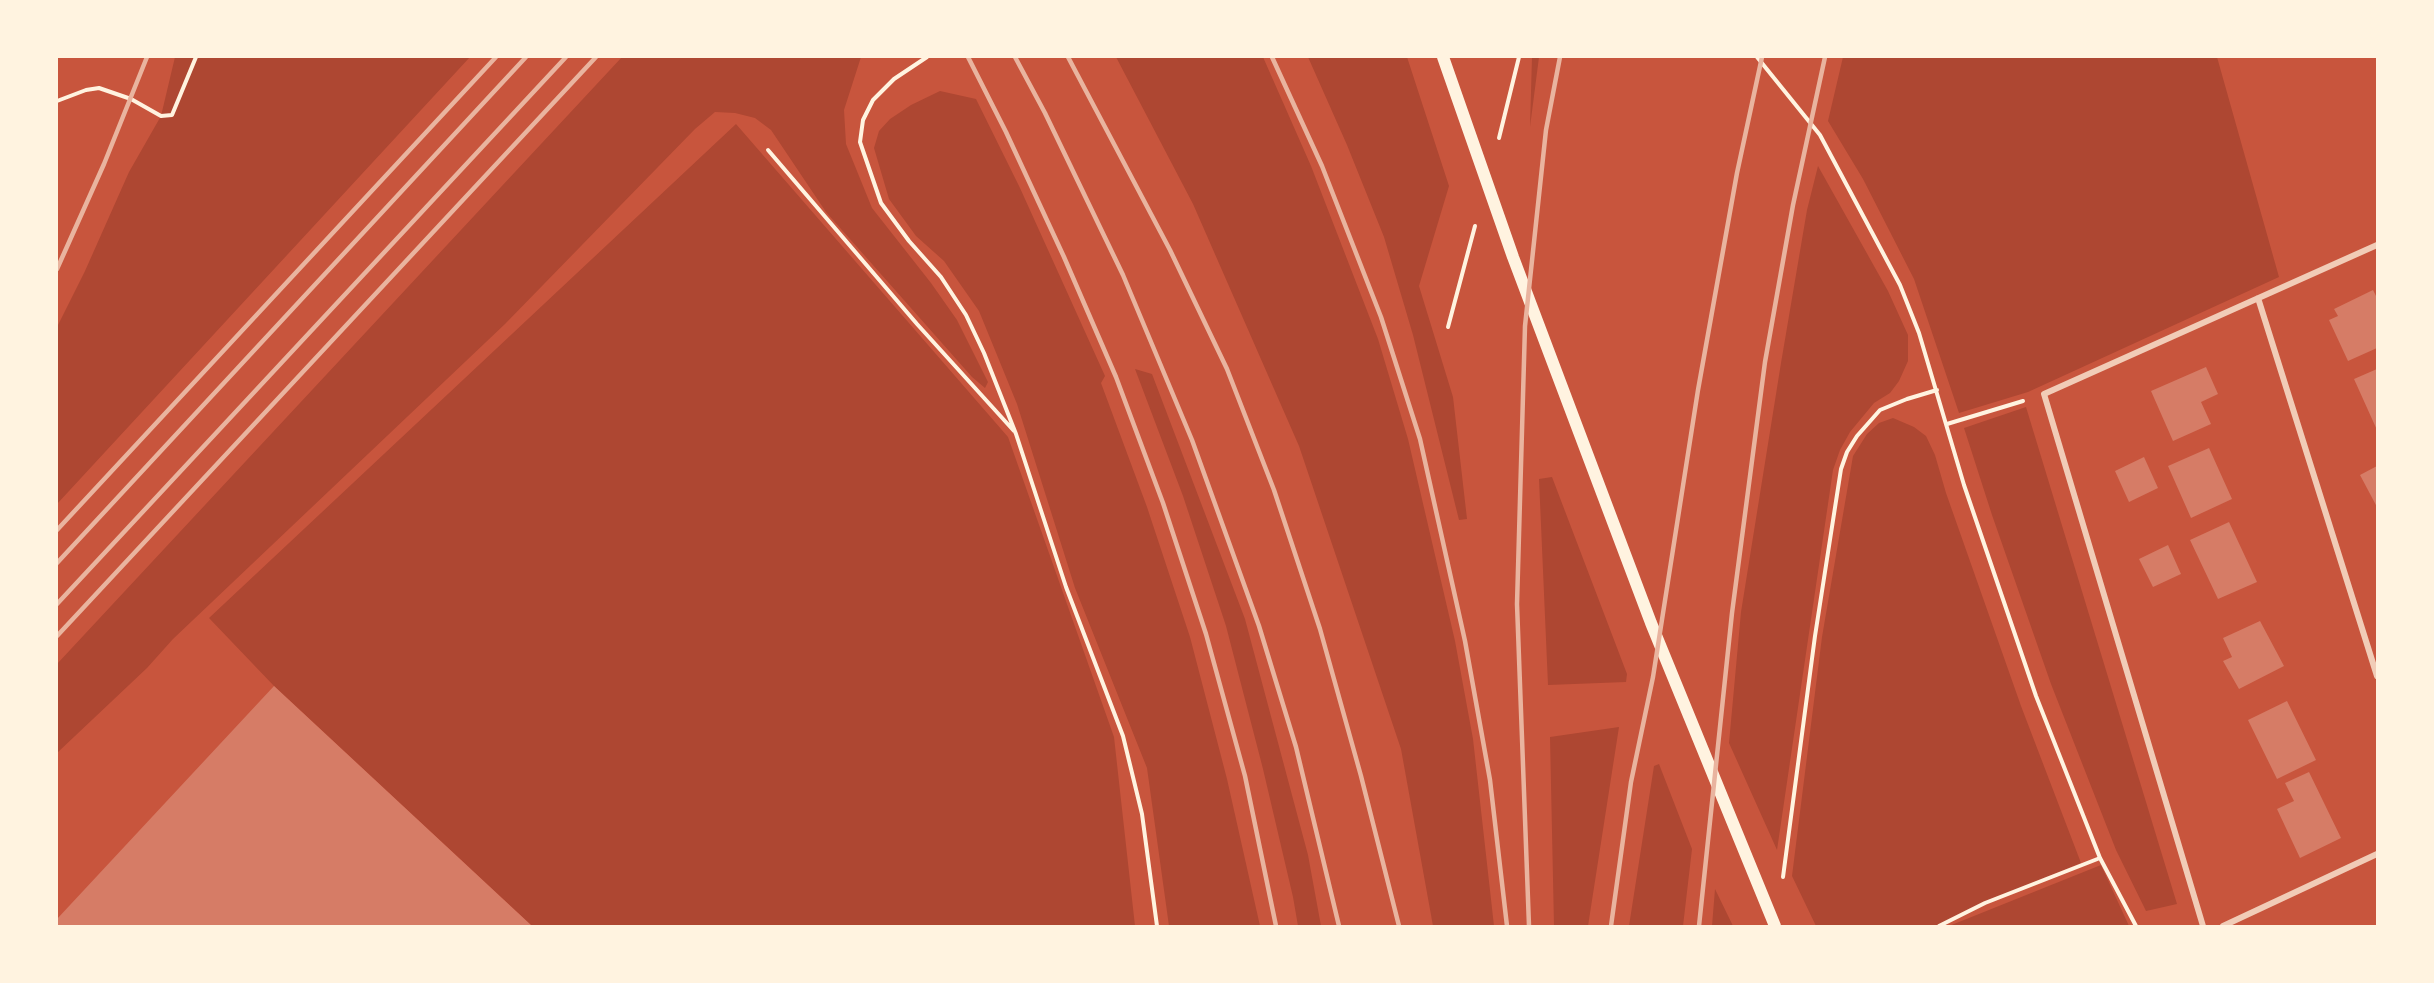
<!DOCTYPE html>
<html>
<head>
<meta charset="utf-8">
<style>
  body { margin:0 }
  #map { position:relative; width:2434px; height:983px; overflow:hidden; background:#c8553d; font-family:"Archivo Narrow",sans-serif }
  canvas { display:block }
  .frame { position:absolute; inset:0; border:58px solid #fff3e0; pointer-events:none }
</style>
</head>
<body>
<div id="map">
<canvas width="2434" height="983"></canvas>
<div class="frame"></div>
</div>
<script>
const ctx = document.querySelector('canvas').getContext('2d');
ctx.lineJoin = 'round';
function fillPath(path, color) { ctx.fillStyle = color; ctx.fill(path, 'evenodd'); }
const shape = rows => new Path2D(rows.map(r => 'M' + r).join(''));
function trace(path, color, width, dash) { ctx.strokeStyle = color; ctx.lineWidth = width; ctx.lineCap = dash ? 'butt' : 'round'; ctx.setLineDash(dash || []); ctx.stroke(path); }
fillPath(shape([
  [175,57,470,57,57,504,57,327,85,271,129,172,161,116],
  [622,57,861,57,844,110,846,144,872,208,931,283,957,320,988,382,985,388,972,377,826,212,771,130,755,118,735,113,715,112,695,129,505,324,173,639,147,668,57,753,57,664],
  [1116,57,1263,57,1311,166,1378,339,1408,439,1455,641,1473,739,1494,926,1433,926,1401,749,1299,446,1193,204],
  [1308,57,1407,57,1449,186,1419,286,1453,397,1467,519,1459,520,1413,335,1384,237,1347,145],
  [1532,57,1539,57,1530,127],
  [1843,57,2217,57,2279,277,2028,392,1959,413,1914,279,1863,179,1828,121],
  [940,91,976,99,1020,188,1105,376,1101,383,1147,507,1190,637,1227,779,1260,926,1169,926,1147,768,1075,588,1017,404,979,311,944,261,916,236,889,199,874,148,879,131,890,119,911,105],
  [736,124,1008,437,1114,737,1135,926,532,926,274,686,209,618],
  [1818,166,1888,291,1908,335,1908,361,1899,381,1890,393,1874,403,1850,432,1840,450,1833,470,1777,850,1729,743,1741,612,1781,363,1807,210],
  [1135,369,1152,374,1245,619,1308,855,1321,926,1298,926,1293,897,1263,769,1226,626,1183,496],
  [2026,407,2177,904,2146,911,2116,850,2051,684,1992,515,1964,428],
  [1893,418,1914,427,1926,436,1935,455,1946,493,2021,706,2081,863,1969,909,1936,926,1816,926,1792,876,1822,637,1853,456,1867,434,1879,423],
  [1552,477,1627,674,1626,682,1548,685,1539,479],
  [1619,727,1588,926,1554,926,1550,737],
  [1659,764,1692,849,1683,926,1629,926,1654,766],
  [2101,865,2129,926,1949,926],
  [1715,889,1733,926,1712,926]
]), '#ae4732');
fillPath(shape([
  [2373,290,2377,298,2377,348,2348,361,2329,320,2338,316,2334,309],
  [2206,367,2218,394,2201,402,2211,424,2173,441,2151,391],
  [2377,369,2377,430,2354,379],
  [2209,448,2232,499,2191,518,2168,466],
  [2144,457,2158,488,2129,502,2115,471],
  [2377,466,2377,507,2360,475],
  [2229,522,2257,582,2218,599,2190,540],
  [2168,545,2181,574,2153,587,2139,559],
  [2260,621,2284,666,2239,689,2223,661,2232,657,2223,638],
  [274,686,532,926,57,926,57,919],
  [2287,701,2316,760,2277,779,2248,720],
  [2309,772,2341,838,2300,858,2277,809,2294,801,2285,783]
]), '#d67c66');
trace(shape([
  [927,57,894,79,873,100,863,120,860,142,881,203,909,241,941,277,966,315,984,353,1016,434,1066,587,1123,736,1142,814,1157,926],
  [1757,57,1820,135,1900,285,1919,333,1964,485,2036,696,2100,858,2136,926],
  [57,101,86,90,99,88,131,99,161,116,172,115,196,57],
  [1499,138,1519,57],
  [768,150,917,324,1014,431],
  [1448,327,1475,226],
  [1947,424,2023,401],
  [1783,877,1815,636,1841,469,1847,452,1857,436,1880,410,1907,399,1937,390],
  [1939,926,1985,903,2100,858]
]), '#fff3e0', 4);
trace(shape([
  [2258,298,2377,676],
  [2203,926,2044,394,2377,245],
  [2223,926,2377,854]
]), '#f1ccb7', 6);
trace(shape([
  [1443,57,1513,257,1651,623,1775,926]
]), '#fff3e0', 12);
trace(shape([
  [968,57,1006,132,1064,257,1116,377,1163,503,1206,634,1245,776,1276,926],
  [1015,57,1045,113,1123,275,1192,440,1259,626,1296,747,1339,926],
  [1068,57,1170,250,1227,369,1274,490,1320,629,1361,776,1399,926],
  [1272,57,1322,166,1381,317,1420,439,1465,641,1490,780,1507,926],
  [57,269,104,164,147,57],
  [57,530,496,57],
  [57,563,526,57],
  [57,604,566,57],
  [57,636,596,57],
  [1529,926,1517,604,1525,326,1546,130,1560,57],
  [1611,926,1631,782,1653,677,1698,390,1737,173,1762,57],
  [1699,926,1732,613,1765,362,1793,205,1825,57]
]), '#e9b49f', 4.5);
</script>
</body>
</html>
